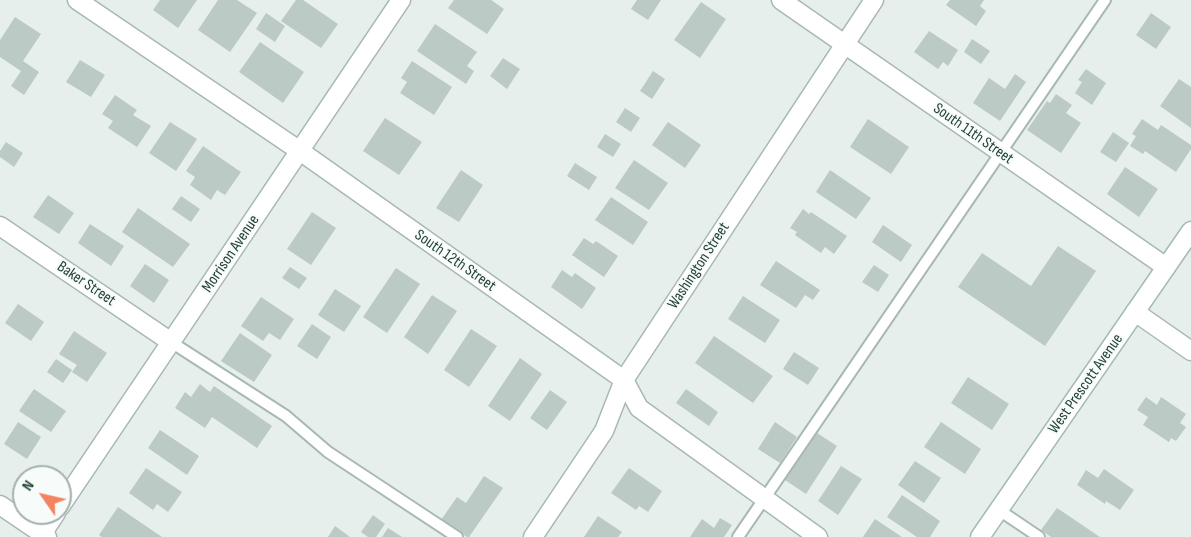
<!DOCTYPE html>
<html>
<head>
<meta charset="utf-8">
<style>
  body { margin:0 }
  #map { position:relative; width:1191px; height:537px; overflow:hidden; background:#e6efeb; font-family:"Sofia Sans Condensed",sans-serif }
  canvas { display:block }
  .north { position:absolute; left:12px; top:465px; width:60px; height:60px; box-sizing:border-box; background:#f7fbf9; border:2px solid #a3b1ad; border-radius:50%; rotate:304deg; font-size:16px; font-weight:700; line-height:24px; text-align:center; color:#24423a }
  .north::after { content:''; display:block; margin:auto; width:21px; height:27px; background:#f4845f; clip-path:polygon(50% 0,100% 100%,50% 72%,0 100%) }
</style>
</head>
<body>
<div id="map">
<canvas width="1191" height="537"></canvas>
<div class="north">N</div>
</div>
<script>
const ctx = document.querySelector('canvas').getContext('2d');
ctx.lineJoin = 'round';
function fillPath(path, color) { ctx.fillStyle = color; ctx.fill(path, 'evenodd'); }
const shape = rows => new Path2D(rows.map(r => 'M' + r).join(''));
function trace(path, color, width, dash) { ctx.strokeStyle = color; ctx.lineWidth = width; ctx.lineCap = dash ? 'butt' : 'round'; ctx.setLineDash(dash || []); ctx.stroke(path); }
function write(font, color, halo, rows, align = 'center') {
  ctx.font = font + ' "Sofia Sans Condensed",sans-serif'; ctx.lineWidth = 4.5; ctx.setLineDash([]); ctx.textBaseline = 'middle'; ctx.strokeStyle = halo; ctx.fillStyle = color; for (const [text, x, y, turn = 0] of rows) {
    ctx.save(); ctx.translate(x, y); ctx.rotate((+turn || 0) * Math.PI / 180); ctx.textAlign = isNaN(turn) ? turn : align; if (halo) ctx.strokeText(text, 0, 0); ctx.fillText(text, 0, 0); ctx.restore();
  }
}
fillPath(shape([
  [160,0,197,0,178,28,153,10],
  [218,0,237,0,257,13,230,52,198,30],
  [296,0,303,0,338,24,321,48,281,21],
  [454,0,491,0,504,9,487,34,448,8],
  [637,0,661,0,648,20,631,9],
  [950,0,984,0,980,6,986,11,976,26,946,5],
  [701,2,726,19,700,58,674,40],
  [266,13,285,26,275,42,256,29],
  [1151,13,1171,27,1156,49,1136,35],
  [15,17,41,34,23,61,39,72,24,95,11,86,21,71,0,57,0,40],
  [435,24,477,52,467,66,474,71,466,84,417,51],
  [929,31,958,50,948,66,943,62,938,69,914,52],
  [972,39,990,51,981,64,964,52],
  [260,42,304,72,283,103,239,72],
  [503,58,520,69,507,89,490,76],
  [80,60,105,75,91,97,66,82],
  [412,61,452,87,434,115,400,93,407,82,401,78],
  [1086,69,1106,83,1092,105,1075,93,1082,82,1078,80],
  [653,71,665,79,652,99,640,91],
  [1015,74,1026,82,1000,121,973,103,989,78,1005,89],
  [1179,79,1191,87,1191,128,1160,106],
  [1056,94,1072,105,1066,113,1081,123,1061,153,1027,130,1047,101,1050,103],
  [115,95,137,110,133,115,151,126,137,147,108,128,113,121,102,114],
  [625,108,640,118,631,132,616,122],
  [385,118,422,142,399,175,363,151],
  [868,119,909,147,891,174,850,147],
  [1142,119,1158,130,1161,125,1191,145,1191,149,1176,172,1145,151,1143,154,1130,146,1136,136,1132,134],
  [170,122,197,139,176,171,149,153],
  [668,122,701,145,685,168,652,145],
  [1113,132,1129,143,1116,162,1100,152],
  [605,134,621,144,613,157,597,147],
  [6,142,23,153,14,167,0,157,0,151],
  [203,146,241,172,225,195,217,190,211,200,190,185,195,177,186,171],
  [634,160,668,183,649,210,615,188],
  [575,163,597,177,589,190,567,176],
  [1125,167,1158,189,1139,217,1107,194],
  [461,170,483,185,459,222,436,208],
  [830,170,871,198,856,219,816,192],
  [48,195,74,213,59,234,33,217],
  [181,196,200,209,191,222,172,209],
  [611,197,648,222,633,245,595,220],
  [138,208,190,244,173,267,122,232],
  [803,209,809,214,811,212,847,236,834,254,825,247,821,253,795,235,797,232,790,228],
  [312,212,336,228,311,265,287,249],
  [90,224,124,246,111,266,78,243],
  [883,225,912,245,901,262,872,242],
  [584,238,593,244,596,241,618,256,604,277,572,255],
  [1058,246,1096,271,1045,346,958,287,982,253,1031,286],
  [776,261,820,290,813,300,805,295,796,308,760,285],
  [145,264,169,280,154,303,130,286],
  [874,265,889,275,878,292,862,282],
  [290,267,307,278,299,289,282,278],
  [396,268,420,284,387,333,363,317],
  [562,270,572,277,575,273,596,288,582,309,551,287],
  [335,289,361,306,344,332,318,315],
  [432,295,457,311,428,354,404,337],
  [743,296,780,320,765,343,728,319],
  [261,297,294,319,280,340,269,333,263,341,241,326],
  [18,304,44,322,31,341,5,323],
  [312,324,331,337,317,359,297,346],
  [471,329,497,346,469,387,444,370],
  [74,331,107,353,87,382,72,372,77,365,59,354],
  [240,333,272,355,254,382,221,361],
  [714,336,773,376,753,403,695,363],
  [794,352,819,368,808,385,783,369],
  [520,358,542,374,510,421,488,406],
  [56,359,72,370,63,383,47,372],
  [968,377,1009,404,992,430,951,403],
  [200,384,210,392,214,386,272,426,257,448,212,417,205,428,175,408,185,392,191,397],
  [34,389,66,411,51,432,19,411],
  [686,389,718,412,709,426,676,403],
  [550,390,567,402,547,430,530,418],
  [1146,397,1157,405,1161,397,1186,414,1180,423,1186,427,1176,441,1171,438,1169,442,1143,425,1148,417,1137,410],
  [18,422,41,437,27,459,4,444],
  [775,422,797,437,780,463,758,449],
  [941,422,981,449,965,474,924,447],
  [160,430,199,456,187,475,148,448],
  [814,431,837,446,806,494,782,478],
  [915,461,941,478,924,503,898,485],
  [841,466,862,479,838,515,818,501],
  [146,468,182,492,168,512,157,504,153,510,129,493],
  [629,468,662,491,648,512,639,506,636,510,611,493],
  [1104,469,1134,490,1120,510,1106,501,1105,504,1077,485,1086,470,1098,478],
  [484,476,503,488,469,537,467,537,441,520,457,497,466,503],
  [902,495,940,521,930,537,917,537,887,517],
  [118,507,162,537,102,537,99,535],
  [1057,508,1100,537,1051,537,1041,530],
  [373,515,385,524,376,537,368,537,361,532],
  [598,516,622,532,618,537,584,537],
  [720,518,732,525,724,537,690,537,702,519,714,528],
  [875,519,902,537,863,537],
  [335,526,350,537,328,537],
  [388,528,402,537,382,537]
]), '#bbcac4');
const lane = shape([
  [171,342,286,416,328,452,457,537],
  [999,510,1039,537],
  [738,537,1105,0]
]);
const street = shape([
  [77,0,300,151,624,380,639,408,818,537],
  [781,0,1166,267],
  [0,226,171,342],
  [1135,312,1191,351],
  [0,505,47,537],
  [60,507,401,0],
  [40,537,56,513],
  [533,537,604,431,624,380,874,0]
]);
const secondary = shape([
  [980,537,1191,231]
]);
trace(lane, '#a8b8b2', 14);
trace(street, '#a8b8b2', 21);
trace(secondary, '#a4bbb3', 21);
trace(lane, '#fff', 10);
trace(street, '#fff', 18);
trace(secondary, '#fff', 18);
write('16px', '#24423a', '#f7fbf9', [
  ["South 11th Street",973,134,35],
  ["Morrison Avenue",231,254,-56],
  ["South 12th Street",455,261,35],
  ["Washington Street",699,266,-57],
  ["Baker Street",86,284,34],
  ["West Prescott Avenue",1086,384,-55]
]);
</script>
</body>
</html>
